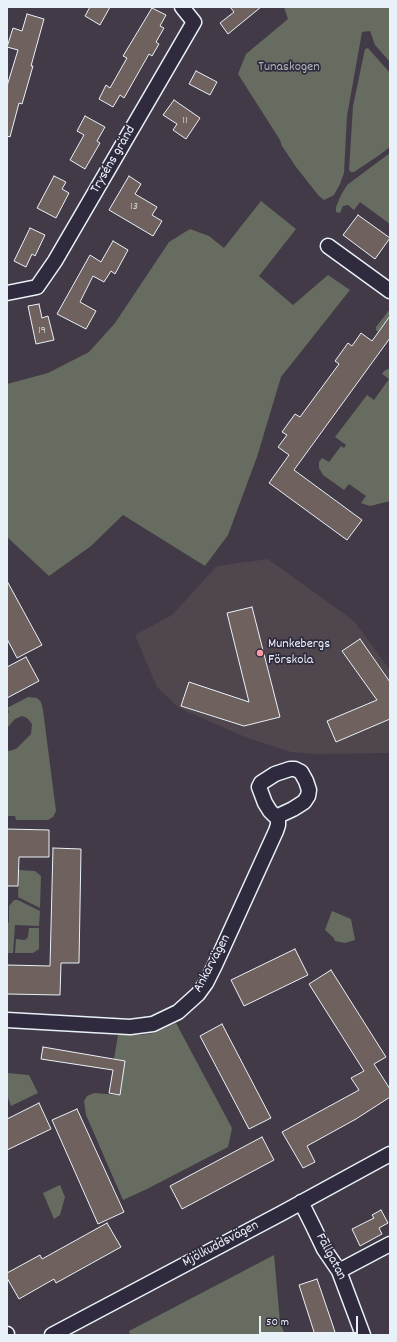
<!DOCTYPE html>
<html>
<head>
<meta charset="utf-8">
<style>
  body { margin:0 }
  #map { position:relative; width:397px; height:1342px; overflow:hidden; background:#423a47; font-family:Dekko,sans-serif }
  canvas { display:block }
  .frame { position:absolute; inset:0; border:8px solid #e8f1f8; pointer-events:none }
  .scale { position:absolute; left:259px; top:1316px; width:99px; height:18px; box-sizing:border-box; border:2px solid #e8f1f8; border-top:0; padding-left:5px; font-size:12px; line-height:14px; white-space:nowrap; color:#e8f1f8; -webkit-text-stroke:3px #2f2a3d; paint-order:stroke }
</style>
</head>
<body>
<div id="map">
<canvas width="397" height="1342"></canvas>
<div class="frame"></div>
<div class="scale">50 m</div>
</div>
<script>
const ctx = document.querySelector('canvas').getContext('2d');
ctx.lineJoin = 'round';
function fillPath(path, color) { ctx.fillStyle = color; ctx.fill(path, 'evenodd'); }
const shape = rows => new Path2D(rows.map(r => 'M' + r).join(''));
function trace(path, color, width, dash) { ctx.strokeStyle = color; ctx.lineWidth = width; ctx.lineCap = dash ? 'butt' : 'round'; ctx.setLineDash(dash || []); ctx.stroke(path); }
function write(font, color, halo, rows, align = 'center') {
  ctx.font = font + ' Dekko,sans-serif'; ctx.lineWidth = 3.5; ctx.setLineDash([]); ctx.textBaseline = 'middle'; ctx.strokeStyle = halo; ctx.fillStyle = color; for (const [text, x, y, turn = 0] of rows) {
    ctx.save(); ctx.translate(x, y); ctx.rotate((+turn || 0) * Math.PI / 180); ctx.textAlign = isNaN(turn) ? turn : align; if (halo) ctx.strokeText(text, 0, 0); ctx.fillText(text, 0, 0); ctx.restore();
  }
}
fillPath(shape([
  [268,559,354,621,390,670,390,753,316,754,291,752,245,737,179,708,157,687,135,635,172,615,217,566]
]), '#50464e');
fillPath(shape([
  [284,7,390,7,390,62,375,45,370,31,362,32,347,116,344,173,340,184,334,195,324,200,319,196,296,167,282,146,280,140,238,74,246,54,288,19],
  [368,48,390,73,390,147,378,156,354,172,351,172,349,170,353,106,365,49],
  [390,153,390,224,360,202,354,210,348,205,343,206,340,213,336,212,336,207,341,195,347,185],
  [261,201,296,229,259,276,293,305,328,275,350,290,281,377,257,457,228,535,205,566,123,515,91,546,49,576,7,537,7,384,48,373,89,352,115,323,169,242,190,229,209,236,224,248],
  [390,309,390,316,378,332,376,330,376,327],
  [390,368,390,501,370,506,361,503,366,496,349,484,344,490,323,475,319,468,319,462,322,458,329,462,341,446,344,448,346,445,335,437,367,395,374,400,389,379,382,374,384,371],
  [28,697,37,698,41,702,43,710,56,811,53,817,48,820,16,820,15,816,7,816,7,750,9,751,16,749,31,734,32,724,27,718,22,716,15,719,7,728,7,714,9,712,7,708],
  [19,870,35,871,41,876,40,908,18,897],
  [14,900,18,900,40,911,39,926,15,925,13,953,7,953,7,927,9,921,9,906],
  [332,911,351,919,355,940,345,943,335,941,333,937,325,930],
  [29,928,39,928,39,949,33,953,15,953,16,939,25,940,28,937],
  [176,1023,232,1128,228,1147,147,1189,123,1200,86,1115,84,1101,87,1096,94,1093,120,1095,125,1061,114,1059,118,1035,141,1035,154,1033],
  [7,1073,29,1075,38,1093,11,1106,7,1095],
  [60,1185,65,1197,60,1215,54,1219,43,1193],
  [274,1255,280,1322,285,1335,130,1335,129,1331]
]), '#666c5f');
const building = shape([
  [90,7,110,7,100,25,85,16,90,7],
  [230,7,261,7,228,34,220,23,234,12,230,7],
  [152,8,166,15,160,26,164,28,156,42,159,44,152,56,149,54,124,98,120,95,113,107,99,99,106,85,110,88,127,58,123,56,152,8],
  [27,14,44,19,31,66,33,66,22,104,19,103,10,137,7,136,7,86,18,50,7,47,13,28,22,31,27,14],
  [196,71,217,82,210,95,189,84,196,71],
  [174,100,200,118,186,139,173,130,177,124,163,115,174,100],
  [85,116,105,127,97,141,100,143,85,169,70,160,84,135,77,131,85,116],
  [54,176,66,182,62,189,69,193,56,218,37,208,54,176],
  [129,176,141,184,135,194,157,207,152,215,162,221,153,236,109,210,129,176],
  [358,215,390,238,375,259,343,235,358,215],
  [30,228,45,235,35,256,32,254,26,267,14,261,30,228],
  [113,241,128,250,115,274,111,271,104,282,93,276,80,302,96,311,86,329,57,314,90,255,101,262,113,241],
  [39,304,42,318,48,316,54,340,36,344,28,306,39,304],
  [390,316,390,338,294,470,362,520,347,540,269,483,289,455,278,447,287,435,282,432,295,414,300,417,339,364,335,361,348,343,352,346,361,333,372,341,390,316],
  [7,581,42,645,17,658,7,639,7,581],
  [252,607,280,717,244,726,181,706,189,682,249,702,227,613,252,607],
  [360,639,390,682,390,719,336,742,327,721,377,700,342,651,360,639],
  [26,657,39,681,7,698,7,667,26,657],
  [7,829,49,830,49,857,19,857,18,886,7,886,7,829],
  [53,848,81,849,79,963,61,963,60,995,7,994,7,965,50,966,53,848],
  [295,949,308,975,244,1006,231,980,295,949],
  [331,970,386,1057,374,1064,390,1089,390,1097,356,1119,307,1146,315,1162,303,1168,282,1132,359,1090,351,1078,364,1071,309,984,331,970],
  [222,1024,271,1118,249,1129,200,1036,222,1024],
  [43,1047,125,1061,120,1095,109,1093,113,1070,41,1059,43,1047],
  [39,1103,51,1129,7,1150,7,1119,39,1103],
  [77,1109,124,1212,98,1224,52,1120,77,1109],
  [262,1137,274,1160,182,1209,170,1186,262,1137],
  [381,1210,388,1223,379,1228,382,1234,360,1246,352,1229,374,1218,372,1215,381,1210],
  [107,1223,121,1247,56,1283,54,1279,19,1299,7,1278,7,1273,40,1255,42,1259,107,1223],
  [317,1279,331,1320,336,1335,315,1335,299,1285,317,1279]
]);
fillPath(building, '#6f615d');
trace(building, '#e8f1f8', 1);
const minor = shape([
  [328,246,390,291],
  [7,293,37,287,55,261,194,22,182,7],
  [7,1020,130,1027,153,1024,178,1012,198,994,206,983,215,965,276,831,278,825,278,816,293,809,304,802,308,796,309,790,306,781,301,772,295,769,290,769,275,774,261,783,259,787,265,803,270,811,274,815,278,816],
  [301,1202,314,1228,324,1249,339,1271,363,1335],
  [339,1271,390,1244],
  [7,1334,7,1335],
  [52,1335,282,1213,390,1154]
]);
trace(minor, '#e8f1f8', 17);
trace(minor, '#2f2a3d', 14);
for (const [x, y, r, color] of [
  [260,653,4,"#ff9aa2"]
]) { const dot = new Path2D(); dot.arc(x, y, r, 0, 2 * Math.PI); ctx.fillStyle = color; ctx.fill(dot); trace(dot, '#2f2a3d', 1.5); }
write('12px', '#cacdd1', null, [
  ["11",185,121],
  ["13",134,207],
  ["19",42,331]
]);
write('14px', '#aeb5b3', '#2f2a3d', [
  ["Tunaskogen",289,68]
]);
write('14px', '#e8f1f8', '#2f2a3d', [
  ["Tryséns gränd",114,160,-60],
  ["Ankarvägen",213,964,-62],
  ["Mjölkuddsvägen",221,1245,-28],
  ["Fallgatan",330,1257,62]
]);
write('14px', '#e8f1f8', '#2f2a3d', [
  ["Munkebergs",268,645],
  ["Förskola",268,661]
], 'left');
</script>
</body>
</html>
